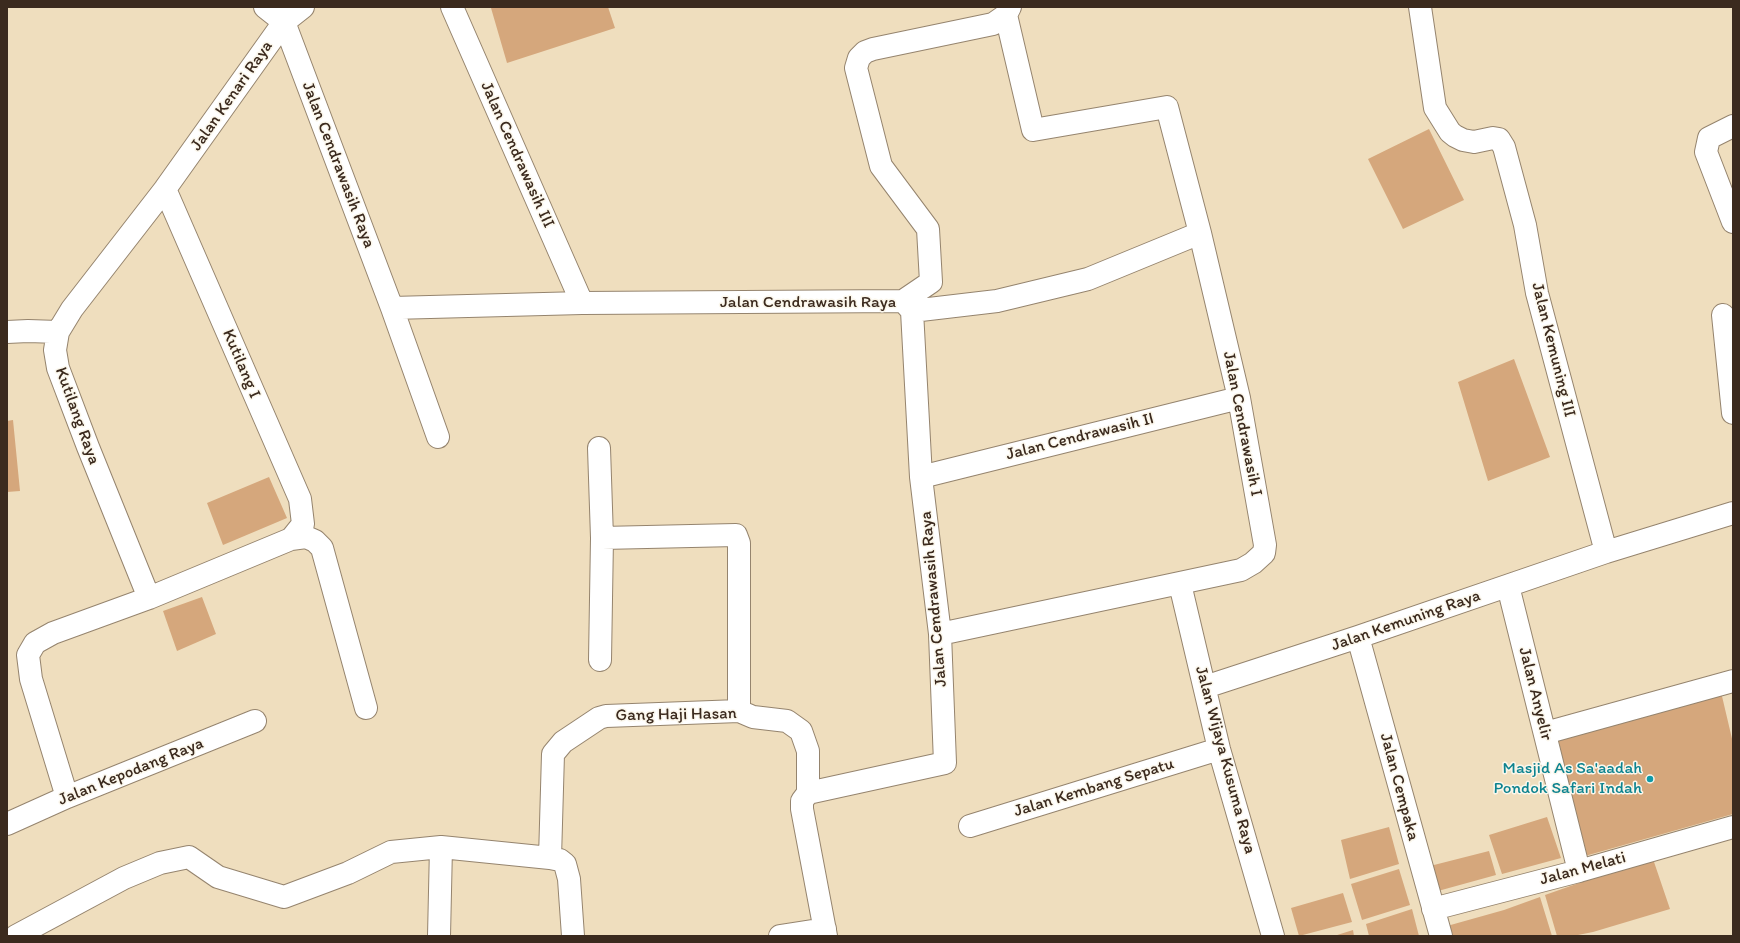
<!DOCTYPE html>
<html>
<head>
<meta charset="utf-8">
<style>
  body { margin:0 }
  #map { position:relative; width:1740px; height:943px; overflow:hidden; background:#efdebe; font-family:Itim,sans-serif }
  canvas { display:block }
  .frame { position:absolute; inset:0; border:8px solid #3b2a1e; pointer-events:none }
</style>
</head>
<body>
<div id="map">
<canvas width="1740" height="943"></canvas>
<div class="frame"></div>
</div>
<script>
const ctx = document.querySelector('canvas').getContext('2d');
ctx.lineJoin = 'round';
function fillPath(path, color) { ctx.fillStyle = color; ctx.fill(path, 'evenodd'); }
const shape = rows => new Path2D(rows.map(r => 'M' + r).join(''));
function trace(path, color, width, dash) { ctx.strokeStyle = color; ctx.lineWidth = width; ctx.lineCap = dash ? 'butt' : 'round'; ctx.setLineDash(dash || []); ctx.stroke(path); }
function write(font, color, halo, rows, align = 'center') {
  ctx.font = font + ' Itim,sans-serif'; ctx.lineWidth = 3; ctx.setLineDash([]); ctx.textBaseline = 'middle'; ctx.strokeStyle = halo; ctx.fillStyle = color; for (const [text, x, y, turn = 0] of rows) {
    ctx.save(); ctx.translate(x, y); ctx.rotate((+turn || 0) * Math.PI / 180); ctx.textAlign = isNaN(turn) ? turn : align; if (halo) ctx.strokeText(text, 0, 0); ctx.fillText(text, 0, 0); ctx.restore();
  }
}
fillPath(shape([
  [494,7,608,7,615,28,507,63,491,8],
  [1429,129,1464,200,1403,229,1368,159],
  [1514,359,1550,457,1488,481,1458,382],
  [13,420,20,491,7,492,7,421],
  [269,477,287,518,223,545,207,503],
  [202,597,216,634,177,651,163,611],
  [1721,692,1733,743,1733,814,1585,856,1558,738],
  [1547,817,1561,858,1502,874,1489,835],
  [1389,827,1399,864,1350,879,1341,840],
  [1489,851,1496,875,1438,891,1430,866],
  [1653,859,1670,909,1593,932,1573,936,1557,936,1545,895,1582,882],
  [1399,869,1410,905,1362,920,1351,884],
  [1343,893,1352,922,1299,936,1291,908],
  [1540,897,1552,936,1450,936,1447,926,1504,910],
  [1412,909,1419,936,1369,936,1366,924],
  [1353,930,1354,936,1334,936]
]), '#d5a77c');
const minor = shape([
  [265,7,284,22,392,308,438,437],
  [452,7,582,303],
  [1420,7,1435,108,1450,132,1455,136,1463,140,1474,142,1493,138,1499,139,1504,147,1525,225,1537,293,1606,552],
  [1733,126,1709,138,1706,152,1733,222],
  [165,189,300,499,303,524,291,539],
  [903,301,931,282,928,229,881,166,856,68,859,58,865,52,873,49,993,24,1006,15,1010,7],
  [392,308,582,303,903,301,912,311,921,477,940,634,945,763,808,793,802,801,802,809,826,936],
  [912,311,997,301,1088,279,1200,233],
  [1723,315,1733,413],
  [7,332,28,331,58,332],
  [599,448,602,538,600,660],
  [921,477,1239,398],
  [602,538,736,535,739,543,739,711],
  [1180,584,1219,749,1273,936],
  [1508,586,1579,871],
  [149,598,88,447,58,368,55,350,58,332,72,309,165,189,284,22,303,7],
  [940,634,1241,570,1253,563,1264,553,1265,545,1239,398,1200,233,1167,107,1033,130,1006,15],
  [1358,637,1441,936],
  [1205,687,1358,637,1606,552,1733,513],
  [1545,733,1733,681],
  [67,797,31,679,28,655,35,643,53,633,149,598,291,539,306,537,315,541,322,548,366,708],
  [7,824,67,797,255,721],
  [970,826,1219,749],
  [550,858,553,754,563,742,599,718,606,716,739,711,753,717,787,721,801,731,808,751,808,793],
  [1433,909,1579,871,1733,827],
  [16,936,124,878,160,863,189,857,218,877,284,897,348,873,391,852,441,847,550,858,560,860,565,864,569,879,573,936],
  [439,936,441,847],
  [780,936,825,929]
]);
trace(minor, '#95846e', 24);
trace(minor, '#fff', 22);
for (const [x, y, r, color] of [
  [1650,779,4,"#0f9aa8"]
]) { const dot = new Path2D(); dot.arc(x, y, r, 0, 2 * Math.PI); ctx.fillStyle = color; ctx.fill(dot); trace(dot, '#fbf7ec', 1.5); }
write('17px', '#3b2a1e', '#fbf7ec', [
  ["Jalan Kenari Raya",232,96,-55],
  ["Jalan Cendrawasih III",517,155,66],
  ["Jalan Cendrawasih Raya",338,165,69],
  ["Jalan Cendrawasih Raya",808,303],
  ["Jalan Kemuning III",1553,350,76],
  ["Kutilang I",241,364,67],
  ["Kutilang Raya",77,416,70],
  ["Jalan Cendrawasih I",1242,424,79],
  ["Jalan Cendrawasih II",1080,437,-14],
  ["Jalan Cendrawasih Raya",934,599,-95],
  ["Jalan Kemuning Raya",1406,621,-19],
  ["Jalan Anyelir",1535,694,76],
  ["Gang Haji Hasan",676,715,-1],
  ["Jalan Wijaya Kusuma Raya",1225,760,75],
  ["Jalan Kepodang Raya",131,772,-22],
  ["Jalan Cempaka",1399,787,75],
  ["Jalan Kembang Sepatu",1094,788,-17],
  ["Jalan Melati",1583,869,-15]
]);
write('17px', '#0d838f', '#fbf7ec', [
  ["Masjid As Sa'aadah",1642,769],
  ["Pondok Safari Indah",1642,789]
], 'right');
</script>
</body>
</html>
